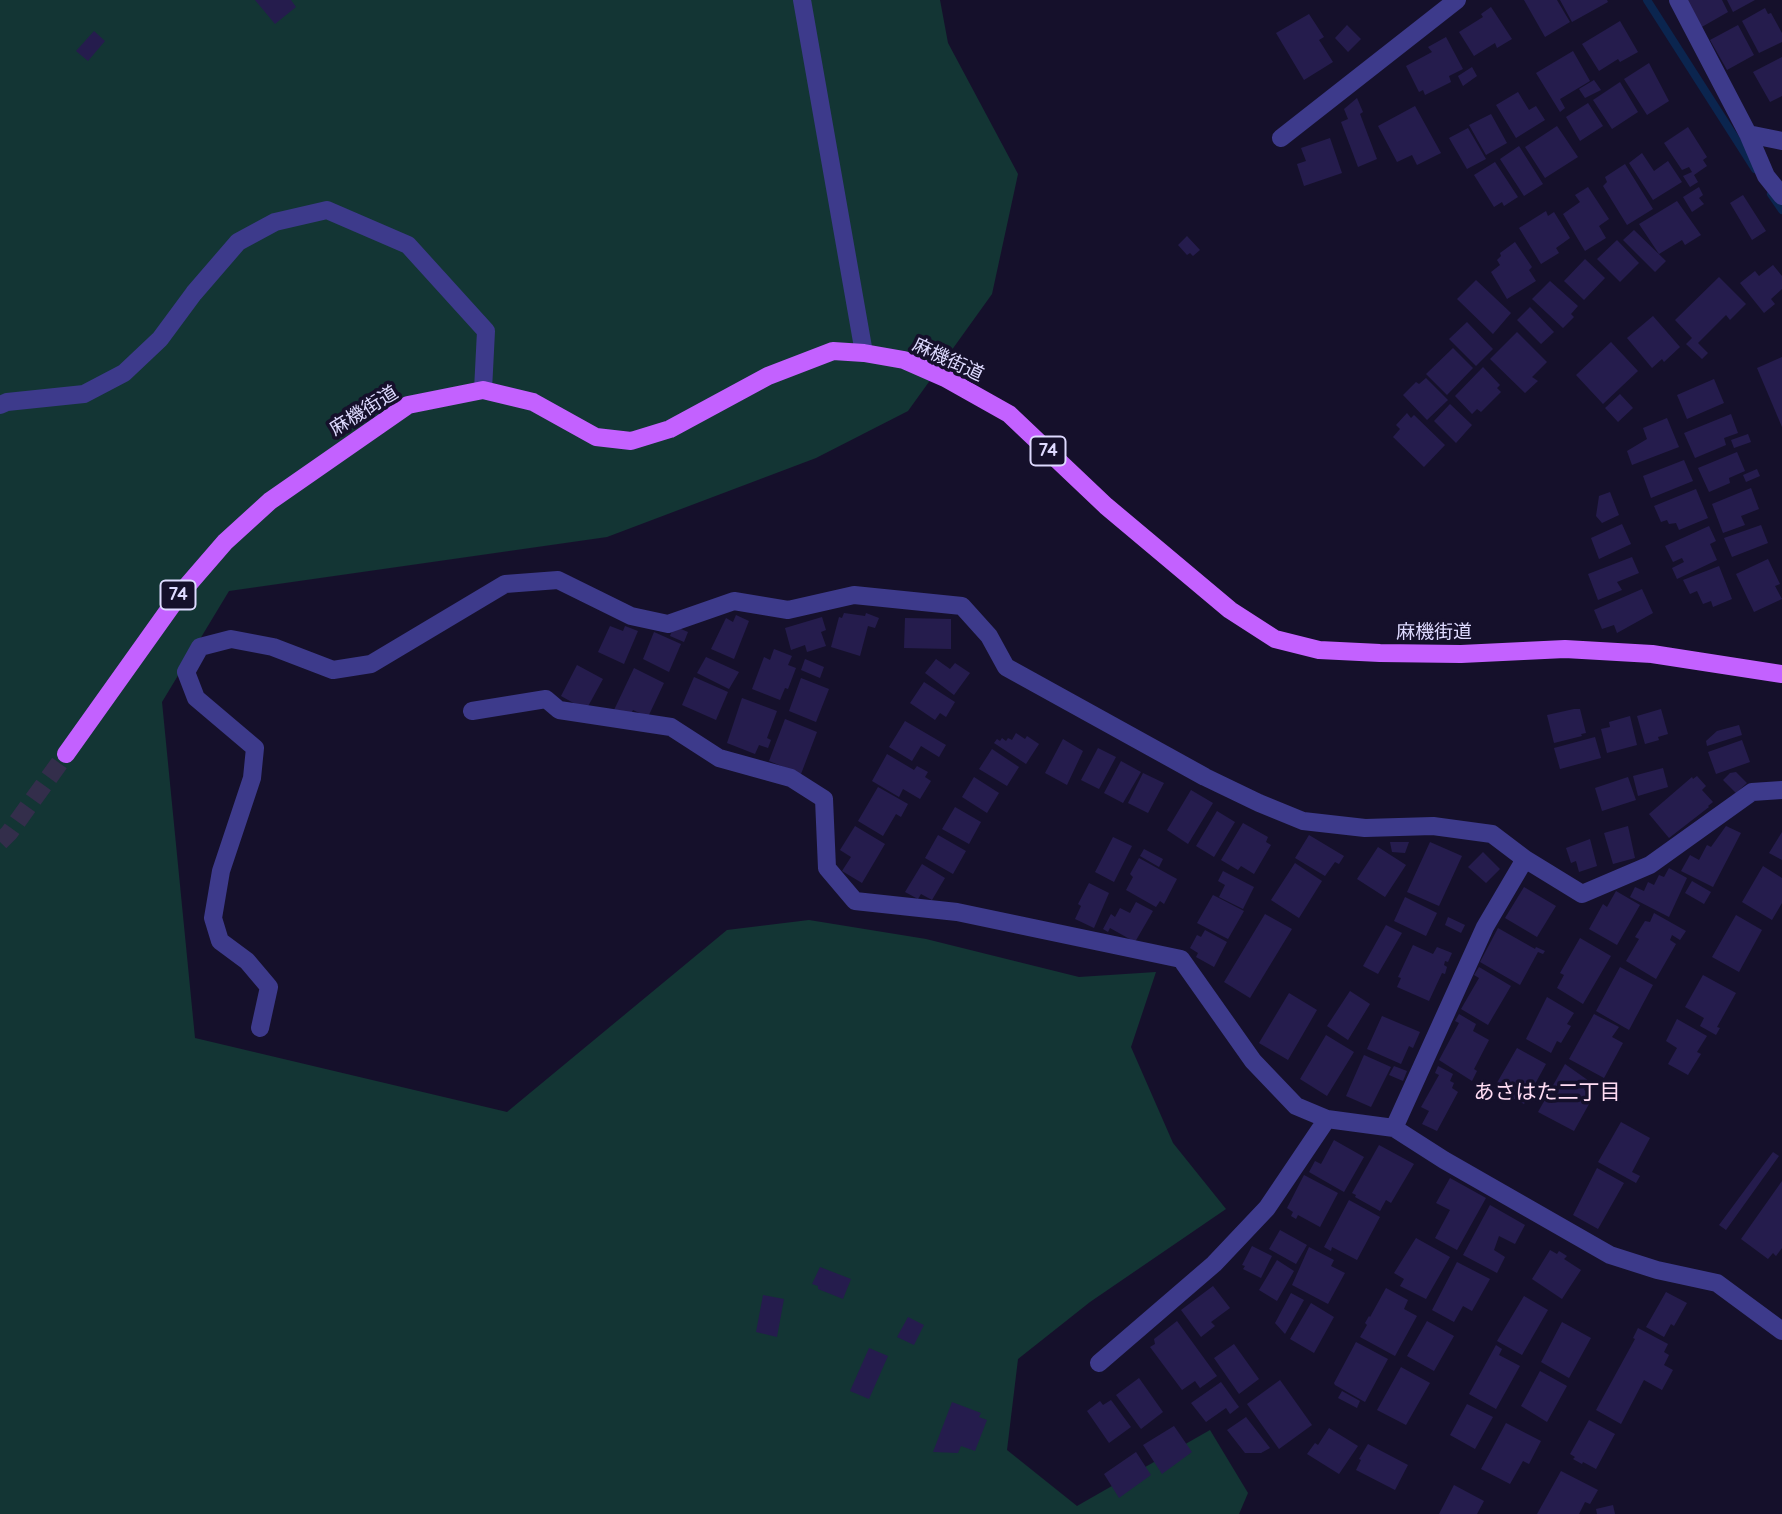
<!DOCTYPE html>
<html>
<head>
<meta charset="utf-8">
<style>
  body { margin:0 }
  canvas { display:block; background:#15102b }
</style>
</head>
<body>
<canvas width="1782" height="1514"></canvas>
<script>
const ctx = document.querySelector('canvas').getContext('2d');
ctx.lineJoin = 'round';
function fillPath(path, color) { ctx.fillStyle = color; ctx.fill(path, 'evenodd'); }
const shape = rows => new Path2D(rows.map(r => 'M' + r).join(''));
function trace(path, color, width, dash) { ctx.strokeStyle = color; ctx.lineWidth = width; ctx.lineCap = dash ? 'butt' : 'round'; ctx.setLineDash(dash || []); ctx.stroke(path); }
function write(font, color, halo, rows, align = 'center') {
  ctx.font = font + ' Quicksand,"Noto Sans JP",sans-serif'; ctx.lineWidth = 7; ctx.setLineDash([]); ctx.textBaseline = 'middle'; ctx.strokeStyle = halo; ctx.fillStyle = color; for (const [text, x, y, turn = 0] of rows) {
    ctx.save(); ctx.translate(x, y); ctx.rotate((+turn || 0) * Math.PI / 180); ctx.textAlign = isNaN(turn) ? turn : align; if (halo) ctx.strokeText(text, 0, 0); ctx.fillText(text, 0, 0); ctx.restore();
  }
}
fillPath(shape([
  [0,0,940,0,948,43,1018,174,992,294,908,411,816,458,607,537,229,591,162,702,195,1038,507,1112,727,930,809,920,926,939,1079,977,1156,972,1131,1047,1173,1143,1226,1209,1090,1302,1018,1359,1007,1450,1077,1506,1210,1430,1248,1493,1239,1514,0,1514]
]), '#133534');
trace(shape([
  [1647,0,1755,169],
  [1771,194,1782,210]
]), '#0b254f', 8);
fillPath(shape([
  [255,0,291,0,296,7,275,24],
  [1524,0,1557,0,1570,22,1545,37],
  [1560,0,1607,0,1608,2,1572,22],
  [1688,0,1722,0,1728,12,1700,28,1686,2],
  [1727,0,1755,0,1733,12],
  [1491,7,1512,39,1497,48,1495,43,1474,56,1459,32,1483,17,1481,14],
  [1765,8,1768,14,1771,13,1782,33,1782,42,1759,53,1742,21],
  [1309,14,1324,37,1319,40,1333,62,1304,80,1276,33],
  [1620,21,1638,52,1620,62,1618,59,1599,71,1582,44],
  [1347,25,1361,39,1348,52,1335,38],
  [1738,25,1754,55,1727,70,1710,40],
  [94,31,105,41,88,61,76,51],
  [1446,37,1463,69,1449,76,1451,82,1425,95,1423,90,1419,92,1406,66,1432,52,1428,47],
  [1573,51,1590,81,1560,99,1565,108,1560,112,1536,73],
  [1782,57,1782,96,1770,102,1753,72],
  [1649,63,1669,101,1647,115,1624,79],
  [1472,67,1477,76,1463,86,1458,76],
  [1594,80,1601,90,1585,98,1579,89],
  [1620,82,1638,112,1612,129,1593,100],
  [1518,92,1529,110,1536,106,1545,120,1516,138,1496,105],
  [1357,98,1363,112,1360,114,1377,159,1358,167,1341,122,1348,119,1344,109],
  [1588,103,1603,126,1580,141,1566,117],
  [1415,106,1441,153,1417,165,1412,155,1397,162,1378,126],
  [1491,114,1507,143,1486,155,1469,125],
  [1557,126,1578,157,1545,178,1525,147],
  [1688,127,1707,157,1703,160,1707,166,1694,175,1698,182,1690,187,1683,176,1692,172,1689,167,1682,170,1664,143],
  [1468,128,1486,159,1467,169,1449,138],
  [1330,138,1342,173,1304,186,1297,164,1306,161,1301,148],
  [1519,146,1543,184,1524,196,1500,159],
  [1642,153,1654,171,1668,161,1682,182,1653,200,1629,163],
  [1495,162,1518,197,1504,206,1502,202,1494,207,1474,175],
  [1625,164,1653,209,1627,225,1603,186,1607,182,1605,177],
  [1588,187,1609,219,1599,226,1606,238,1585,251,1563,214,1580,202,1575,195],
  [1699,187,1703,195,1699,198,1704,204,1692,212,1683,197],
  [1743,195,1766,231,1752,240,1730,203],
  [1677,201,1701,235,1685,245,1682,240,1659,254,1639,224],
  [1546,211,1548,216,1554,212,1570,238,1556,248,1559,253,1541,264,1519,228],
  [1634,230,1666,261,1655,272,1623,240],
  [1187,236,1200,250,1193,256,1190,253,1187,255,1178,245],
  [1617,240,1639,263,1620,282,1597,259],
  [1515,242,1532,267,1529,270,1536,281,1507,299,1491,272,1500,265,1497,260,1501,256,1500,253],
  [1585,259,1605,278,1584,300,1564,281],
  [1773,265,1782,276,1782,289,1771,299,1775,304,1764,313,1740,283,1755,271,1759,276],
  [1719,277,1746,304,1730,320,1726,315,1698,343,1708,353,1702,359,1686,344,1692,338,1675,320],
  [1476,280,1511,313,1493,334,1457,299],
  [1550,281,1578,306,1571,314,1574,317,1563,328,1532,299],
  [1530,307,1554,332,1541,344,1517,320],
  [1653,316,1680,347,1664,362,1662,359,1652,368,1627,338],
  [1467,322,1493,349,1476,366,1449,339],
  [1517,332,1547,362,1532,377,1538,381,1525,393,1490,359],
  [1611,342,1638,371,1603,404,1576,375],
  [1453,348,1473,368,1447,395,1426,374],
  [1782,357,1782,427,1757,368],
  [1483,367,1500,385,1497,388,1501,392,1481,412,1477,409,1472,414,1455,396],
  [1426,378,1448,400,1427,420,1403,395,1416,382,1419,384],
  [1714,379,1724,403,1687,419,1677,395],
  [1620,394,1633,408,1618,422,1605,408],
  [1450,404,1472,425,1456,443,1434,421],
  [1407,413,1411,418,1414,415,1445,445,1424,467,1393,437,1400,429,1396,425],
  [1731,414,1738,433,1724,438,1726,445,1695,458,1684,433],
  [1667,418,1679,447,1632,465,1627,451,1647,439,1643,428],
  [1748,434,1751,442,1734,448,1731,440],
  [1737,452,1745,471,1729,478,1730,483,1709,492,1698,468],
  [1684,460,1693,481,1651,498,1643,476],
  [1757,469,1760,476,1746,482,1743,475],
  [1751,488,1759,509,1741,516,1745,525,1723,533,1712,504],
  [1696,489,1708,518,1679,530,1676,523,1669,524,1667,520,1661,522,1654,506],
  [1610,492,1619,515,1602,523,1596,516,1599,496],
  [1622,524,1631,544,1599,559,1591,538],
  [1761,525,1768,543,1732,557,1724,538],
  [1709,526,1716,541,1710,544,1717,560,1677,579,1672,568,1684,562,1682,558,1673,562,1665,546],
  [1632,557,1639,573,1617,582,1622,590,1598,600,1588,574],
  [1768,559,1780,584,1775,586,1782,599,1754,612,1736,574],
  [1719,566,1732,599,1713,607,1711,601,1703,604,1697,591,1690,594,1683,580],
  [1642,589,1653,613,1617,633,1614,625,1602,629,1594,610],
  [844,613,865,616,866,613,879,618,875,628,868,626,860,656,831,647,839,617,842,618],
  [736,615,749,621,734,659,711,649,726,618,733,622],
  [822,617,826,630,821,632,826,646,807,652,805,645,791,650,785,628],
  [905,618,951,619,951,649,904,648],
  [610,626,623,631,625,626,638,631,624,664,598,652],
  [674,626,688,632,684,642,670,636],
  [654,632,681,644,669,672,643,659],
  [774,649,792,656,788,665,796,668,788,689,785,688,780,700,752,689,764,657,770,660],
  [706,657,739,672,729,689,697,673],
  [805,659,824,667,820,678,801,670],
  [936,659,950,669,955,663,970,673,954,695,925,673],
  [577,665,603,679,586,710,561,696],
  [634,668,664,683,648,717,633,710,630,716,614,710],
  [694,677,728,692,716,720,682,705],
  [801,678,829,689,816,722,789,711],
  [924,682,955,702,946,717,940,713,935,720,910,703],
  [742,698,777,711,767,738,771,740,768,748,759,745,755,754,727,743],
  [1574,709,1580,709,1586,733,1581,734,1582,736,1554,743,1547,715],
  [1661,709,1668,734,1658,737,1659,740,1645,744,1637,716],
  [1630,716,1637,745,1607,753,1601,729,1610,727,1609,722],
  [785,719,817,732,801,774,769,761],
  [905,721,946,745,939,757,921,746,912,761,889,747],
  [1739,725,1742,735,1707,746,1706,741,1717,731],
  [1016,733,1025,739,1027,736,1039,744,1026,764,994,743,997,739,1000,741,1002,738,1006,741,1008,738,1012,740],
  [1595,737,1601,758,1560,769,1554,748],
  [1063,739,1083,751,1067,785,1045,773],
  [1742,740,1750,762,1716,774,1708,752],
  [1098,748,1116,757,1099,789,1081,780],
  [992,749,1019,767,1007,786,979,769],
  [887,754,914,770,917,766,928,772,925,777,931,781,920,799,903,789,899,797,872,781],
  [1121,761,1141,772,1123,803,1104,793],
  [1663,768,1668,787,1638,796,1633,776],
  [1736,772,1747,783,1736,793,1723,780,1730,773],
  [1143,773,1164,783,1148,813,1128,803],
  [1697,776,1706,786,1702,790,1713,802,1708,806,1709,807,1669,838,1649,814,1692,777,1693,779],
  [974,777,999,793,987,813,962,797],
  [1628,777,1636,800,1602,811,1595,788],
  [878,787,908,804,901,817,896,814,883,836,858,821],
  [1191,790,1213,803,1188,844,1167,830],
  [955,807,981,822,969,844,942,829],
  [1217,811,1235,822,1214,857,1196,846],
  [1243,823,1268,837,1266,842,1271,845,1254,874,1241,866,1238,870,1221,860],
  [855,826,885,844,862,883,842,871,851,857,840,850],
  [1628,826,1635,858,1613,864,1604,833],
  [1726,826,1741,833,1713,887,1681,871,1690,855,1699,860,1707,845,1711,847],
  [1782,832,1782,860,1769,853],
  [938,835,966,851,953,874,925,858],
  [1309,835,1344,856,1339,864,1335,862,1325,876,1295,858],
  [1113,837,1132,846,1114,882,1095,872],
  [1590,839,1597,866,1579,872,1576,861,1571,863,1566,848],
  [1390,842,1409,842,1405,853,1392,852],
  [1430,842,1462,856,1439,906,1407,892],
  [1378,847,1406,865,1385,897,1357,879],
  [1144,849,1163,859,1159,867,1140,856],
  [1483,852,1500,869,1486,883,1468,867],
  [1139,858,1177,879,1164,904,1160,901,1156,907,1126,890,1133,877,1130,874],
  [1295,863,1322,881,1299,918,1271,900],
  [922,864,945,878,932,900,921,894,918,899,905,892],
  [1763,866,1782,878,1782,903,1772,920,1742,902],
  [1669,868,1687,878,1669,917,1630,897,1635,887,1644,891,1648,882,1654,885,1659,875,1664,877],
  [1223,871,1254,887,1243,909,1219,897,1225,885,1218,881],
  [1692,881,1711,892,1704,904,1685,893],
  [1089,883,1109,893,1094,928,1075,919,1081,906,1078,904],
  [1524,887,1556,906,1537,937,1505,918],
  [1616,891,1640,905,1617,945,1589,929,1603,904,1607,907],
  [1213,895,1244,911,1228,939,1197,923],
  [1405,897,1437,913,1426,936,1394,921],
  [1136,902,1153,911,1135,942,1110,928,1108,932,1103,929,1111,914,1115,917,1120,908,1130,913],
  [1654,913,1686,931,1680,940,1672,935,1670,940,1676,944,1656,979,1626,961,1639,939,1635,937,1645,921,1650,922],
  [1265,914,1292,929,1250,998,1224,982],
  [1736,915,1762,930,1739,972,1712,957],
  [1448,917,1465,925,1461,933,1445,925],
  [1386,925,1402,933,1378,974,1363,966],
  [1498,928,1535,949,1536,947,1545,951,1543,954,1538,952,1520,985,1480,962],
  [1205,930,1227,942,1214,967,1196,957,1198,953,1190,948,1197,935,1201,937],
  [1580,938,1611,956,1583,1004,1557,988,1564,975,1560,973],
  [1413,945,1433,954,1437,947,1452,953,1448,962,1445,961,1444,965,1447,967,1445,974,1442,973,1429,1001,1397,987,1401,978,1398,977],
  [1479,967,1511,986,1488,1025,1461,1009,1479,978,1474,975],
  [1620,967,1653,985,1629,1030,1596,1011],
  [1703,975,1736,993,1717,1027,1720,1028,1716,1035,1700,1026,1704,1018,1685,1007],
  [1350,991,1370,1004,1348,1040,1327,1026],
  [1289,993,1317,1010,1288,1060,1259,1043],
  [1547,997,1574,1013,1567,1024,1571,1026,1561,1043,1557,1041,1551,1053,1526,1039],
  [1459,1014,1476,1024,1473,1031,1489,1040,1474,1069,1477,1071,1472,1081,1439,1060,1459,1023,1455,1021],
  [1594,1014,1619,1027,1612,1037,1623,1043,1604,1078,1569,1059],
  [1382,1016,1420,1032,1413,1048,1409,1046,1401,1064,1367,1049],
  [1677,1019,1707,1036,1697,1052,1701,1054,1688,1075,1668,1064,1677,1048,1666,1041],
  [1326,1035,1354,1052,1327,1096,1300,1079],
  [1517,1048,1546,1064,1524,1104,1494,1088],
  [1364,1055,1391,1067,1371,1107,1346,1096],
  [1565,1064,1589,1081,1584,1090,1594,1095,1574,1131,1538,1112],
  [1394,1066,1407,1071,1403,1081,1389,1075],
  [1438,1066,1453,1074,1450,1081,1454,1083,1452,1088,1458,1092,1437,1131,1422,1124,1429,1111,1421,1107,1439,1075,1435,1073],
  [1621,1122,1650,1138,1632,1172,1640,1176,1636,1183,1598,1162],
  [1334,1140,1364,1157,1344,1192,1309,1172,1315,1161,1321,1164],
  [1379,1145,1414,1164,1391,1203,1386,1200,1380,1211,1355,1197,1356,1195,1352,1193],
  [1773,1152,1779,1156,1726,1230,1719,1225],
  [1597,1168,1624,1183,1598,1229,1573,1215],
  [1304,1175,1338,1193,1320,1227,1298,1215,1296,1219,1291,1216,1293,1212,1287,1208],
  [1450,1178,1486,1198,1457,1250,1435,1238,1450,1210,1436,1203],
  [1782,1181,1782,1248,1776,1256,1773,1253,1768,1259,1741,1239],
  [1349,1200,1380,1217,1357,1260,1332,1247,1331,1251,1324,1247],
  [1490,1205,1525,1225,1515,1244,1499,1236,1494,1250,1505,1257,1497,1273,1463,1255],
  [1280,1230,1307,1245,1296,1264,1269,1249],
  [1416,1238,1450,1257,1426,1299,1400,1286,1404,1279,1394,1273],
  [1252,1246,1272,1256,1261,1278,1243,1269,1245,1266,1242,1265],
  [1309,1247,1334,1260,1331,1266,1345,1273,1328,1304,1292,1285],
  [1550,1250,1557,1254,1559,1251,1567,1256,1564,1259,1581,1270,1562,1299,1532,1279],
  [1277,1260,1294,1271,1277,1301,1259,1290],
  [1457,1262,1490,1279,1472,1311,1463,1306,1454,1322,1432,1310],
  [820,1267,851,1279,843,1299,818,1289,818,1286,812,1284],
  [1213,1286,1230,1308,1211,1322,1215,1326,1201,1337,1181,1310],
  [1386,1288,1408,1300,1404,1309,1417,1316,1395,1356,1360,1337,1367,1325,1365,1323,1369,1316,1370,1317],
  [1666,1292,1687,1303,1674,1326,1671,1324,1664,1337,1646,1327],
  [1291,1293,1304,1300,1285,1334,1275,1323],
  [763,1295,784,1299,777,1337,756,1332],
  [1524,1296,1548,1310,1522,1355,1497,1341],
  [1311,1303,1334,1317,1314,1353,1290,1339],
  [908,1317,924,1325,914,1345,897,1337],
  [1177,1321,1217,1376,1200,1388,1195,1381,1182,1390,1150,1347,1155,1344,1154,1339],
  [1427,1321,1454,1336,1434,1371,1407,1356],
  [1562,1322,1591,1338,1569,1378,1541,1362],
  [1638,1328,1668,1344,1664,1352,1669,1355,1664,1365,1673,1370,1662,1390,1644,1380,1621,1424,1596,1410,1635,1339,1633,1338],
  [1356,1342,1388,1359,1365,1402,1335,1385,1334,1383],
  [1234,1344,1259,1379,1239,1394,1214,1358],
  [1496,1345,1502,1349,1499,1355,1520,1366,1496,1409,1469,1394],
  [869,1348,888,1356,869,1399,850,1391],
  [1401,1367,1430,1383,1406,1425,1377,1410],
  [1540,1371,1567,1386,1547,1422,1521,1406],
  [1139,1378,1163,1412,1141,1429,1116,1395],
  [1280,1380,1312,1425,1279,1449,1247,1404],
  [1221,1382,1239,1407,1230,1414,1226,1408,1206,1422,1191,1403],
  [1342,1391,1360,1401,1357,1408,1338,1398],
  [1111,1400,1131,1427,1109,1443,1087,1411,1100,1401,1103,1405],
  [952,1402,981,1413,979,1417,987,1420,975,1451,961,1446,958,1453,933,1452],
  [1467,1404,1493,1417,1475,1449,1450,1435],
  [1246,1417,1270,1448,1261,1453,1245,1453,1227,1430],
  [1589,1420,1615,1434,1596,1469,1583,1462,1582,1464,1573,1459,1575,1457,1570,1454],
  [1506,1423,1541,1441,1529,1464,1523,1461,1510,1484,1481,1469],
  [1174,1426,1192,1452,1162,1474,1143,1445],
  [1329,1428,1358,1446,1339,1474,1307,1454,1315,1443,1318,1445],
  [1368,1444,1408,1465,1395,1490,1356,1470,1361,1460,1359,1459],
  [1136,1452,1151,1475,1119,1498,1104,1474],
  [1561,1471,1598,1490,1590,1504,1585,1502,1579,1514,1537,1514],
  [1454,1485,1484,1501,1477,1514,1439,1514],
  [1613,1505,1615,1514,1597,1514,1596,1509]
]), '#251c4d');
trace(shape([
  [0,842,9,833,66,754]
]), '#332e4b', 18, [18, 9]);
trace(shape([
  [802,0,864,353],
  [1678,0,1748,134,1766,176,1782,196],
  [1748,134,1782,141],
  [1281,138,1457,0],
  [0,405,7,402,84,394,124,373,160,339,194,293,238,242,275,222,327,210,408,245,486,331,483,390],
  [472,711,546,699,559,710,671,727,719,758,791,778,824,799,827,868,855,901,957,912,1181,959,1253,1061,1296,1106,1327,1119,1394,1128,1444,1160,1610,1255,1657,1270,1717,1283,1782,1331],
  [260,1028,269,987,247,961,220,941,213,918,221,871,252,778,255,748,196,698,186,672,200,647,231,639,273,647,333,670,371,664,505,584,558,580,631,616,668,624,734,601,788,610,854,595,962,606,989,636,1006,667,1205,777,1259,803,1303,821,1365,828,1433,826,1492,834,1525,859,1582,894,1650,865,1752,792,1782,790],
  [1394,1128,1485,927,1525,859],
  [1099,1363,1214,1264,1267,1208,1327,1119]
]), '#3d3a8b', 18);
trace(shape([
  [66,754,180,594,225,542,270,501,408,405,483,390,533,402,596,437,631,441,670,429,768,376,833,351,864,353,904,360,945,378,1009,414,1106,506,1230,610,1275,639,1319,650,1380,653,1461,654,1565,649,1652,654,1782,674]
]), '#c361ff', 18);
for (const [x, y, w] of [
  [1048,451,35],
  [178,595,35]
]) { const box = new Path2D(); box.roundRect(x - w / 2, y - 14.5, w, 29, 5); ctx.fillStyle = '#15102b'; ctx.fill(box); trace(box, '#dedaff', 2); }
write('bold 18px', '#dedaff', null, [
  ["74",1048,451],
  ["74",178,595]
]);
write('19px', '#dedaff', '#15102b', [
  ["麻機街道",948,360,25],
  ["麻機街道",364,411,-32],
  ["麻機街道",1434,632]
]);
write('21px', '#ffdcf3', '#15102b', [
  ["あさはた二丁目",1547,1093]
]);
</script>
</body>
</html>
